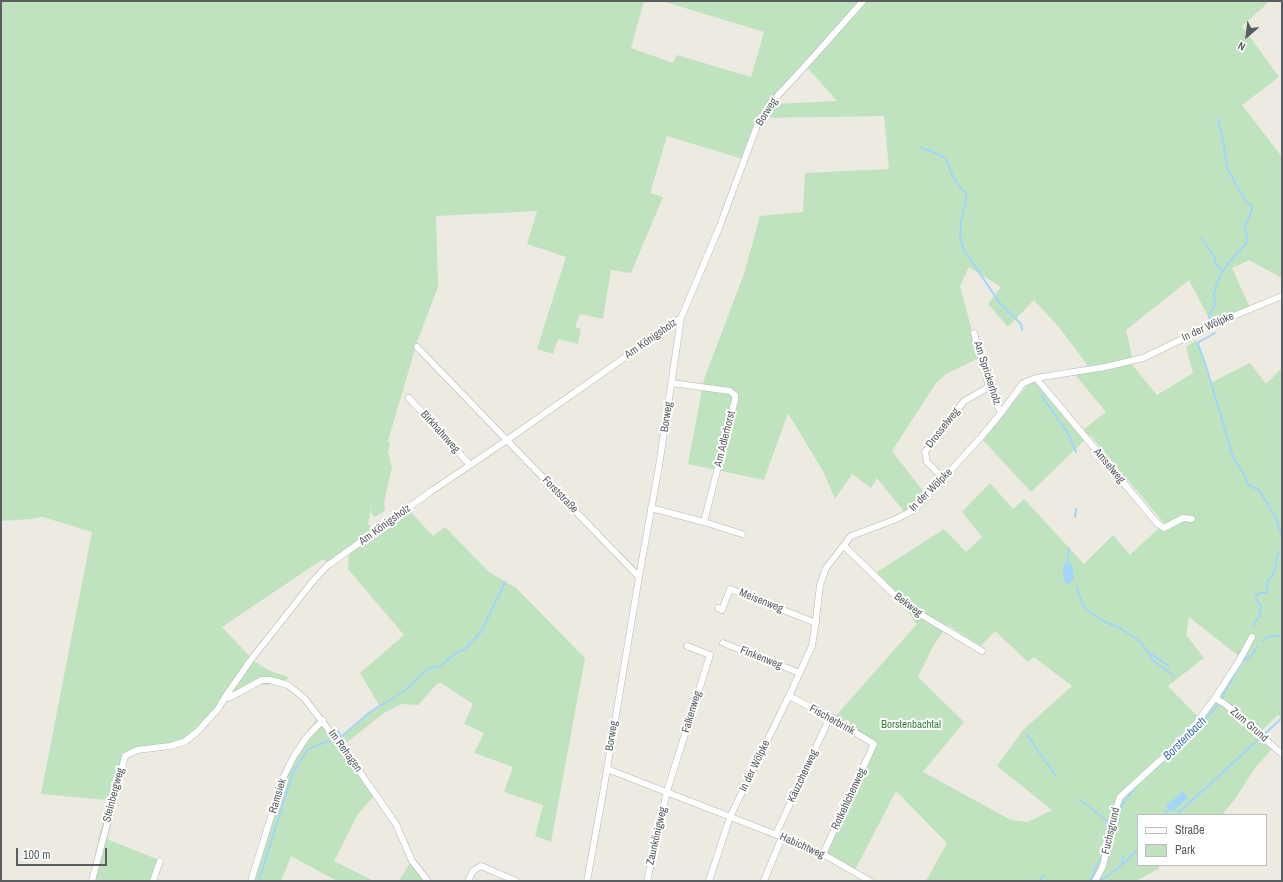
<!DOCTYPE html>
<html>
<head>
<meta charset="utf-8">
<style>
  body { margin:0 }
  #map { position:relative; width:1283px; height:882px; overflow:hidden; background:#eceae1; font-family:"Archivo Narrow",sans-serif }
  canvas { display:block }
  .frame { position:absolute; inset:0; border:2px solid #5a5d62; pointer-events:none }
  .legend { position:absolute; left:1137px; top:814px; width:130px; height:52px; box-sizing:border-box; background:#fff; border:1px solid #bdbec0; margin:0; padding:5px 7px; list-style:none; font-size:12px; color:#5a5d62 }
  .legend li { display:flex; align-items:center; gap:8px; height:20px }
  .legend b { width:20px; border:1px solid #bdbec0 }
  .north { position:absolute; left:1227px; top:16px; width:40px; height:40px; -webkit-text-stroke:3px #fff; paint-order:stroke; rotate:208deg; font-size:11px; font-weight:700; line-height:16px; text-align:center; color:#5a5d62 }
  .north::after { content:''; display:block; margin:auto; width:14px; height:18px; background:#5a5d62; clip-path:polygon(50% 0,100% 100%,50% 72%,0 100%) }
  .scale { position:absolute; left:16px; top:848px; width:91px; height:18px; box-sizing:border-box; border:2px solid #5a5d62; border-top:0; padding-left:5px; font-size:12px; line-height:14px; white-space:nowrap; color:#5a5d62; -webkit-text-stroke:3px #fff; paint-order:stroke }
</style>
</head>
<body>
<div id="map">
<canvas width="1283" height="882"></canvas>
<div class="frame"></div>
<ul class="legend">
<li><b style="height:5px;background:#fff"></b>Straße</li>
<li><b style="height:11px;background:#bfe3bf"></b>Park</li>
</ul>
<div class="north">N</div>
<div class="scale">100 m</div>
</div>
<script>
const ctx = document.querySelector('canvas').getContext('2d');
ctx.lineJoin = 'round';
function fillPath(path, color) { ctx.fillStyle = color; ctx.fill(path, 'evenodd'); }
const shape = rows => new Path2D(rows.map(r => 'M' + r).join(''));
function trace(path, color, width, dash) { ctx.strokeStyle = color; ctx.lineWidth = width; ctx.lineCap = dash ? 'butt' : 'round'; ctx.setLineDash(dash || []); ctx.stroke(path); }
function write(font, color, halo, rows, align = 'center') {
  ctx.font = font + ' "Archivo Narrow",sans-serif'; ctx.lineWidth = 4; ctx.setLineDash([]); ctx.textBaseline = 'middle'; ctx.strokeStyle = halo; ctx.fillStyle = color; for (const [text, x, y, turn = 0] of rows) {
    ctx.save(); ctx.translate(x, y); ctx.rotate((+turn || 0) * Math.PI / 180); ctx.textAlign = isNaN(turn) ? turn : align; if (halo) ctx.strokeText(text, 0, 0); ctx.fillText(text, 0, 0); ctx.restore();
  }
}
fillPath(shape([
  [1,1,644,1,631,48,673,63,677,55,751,77,764,32,662,1,1270,1,1242,26,1279,77,1242,105,1282,157,1282,278,1249,260,1232,268,1250,308,1211,322,1189,280,1126,330,1131,352,1133,366,1157,395,1193,373,1186,347,1197,340,1210,383,1250,363,1266,384,1282,368,1282,718,1278,715,1258,734,1273,748,1255,768,1235,799,1222,815,1138,815,1138,865,1160,865,1158,869,1136,881,926,881,947,843,896,791,855,870,827,854,876,744,834,718,917,624,877,572,944,529,966,552,982,537,962,512,990,483,1013,509,1024,499,1084,564,1113,535,1130,555,1164,523,1090,435,1031,492,982,439,1036,375,1083,430,1106,412,1072,371,1089,369,1086,363,1058,326,1034,300,1008,327,988,304,1001,287,969,267,960,286,979,358,946,374,936,383,892,451,926,495,905,513,877,478,871,488,852,474,835,499,824,473,788,413,764,480,688,464,704,379,744,274,760,216,803,212,805,173,889,169,884,116,760,118,743,159,667,136,650,193,663,197,631,273,611,270,603,319,580,314,575,327,581,329,578,344,558,339,553,354,537,349,566,257,527,244,537,211,436,216,438,287,417,342,388,441,390,444,388,452,392,467,384,502,385,508,384,511,375,517,371,513,373,500,368,523,375,534,409,510,433,536,445,527,489,572,516,588,585,658,551,842,535,836,543,805,504,792,513,767,474,753,484,733,464,724,473,704,441,683,437,684,418,705,401,704,384,713,341,747,374,796,358,814,334,861,374,881,337,881,291,856,281,881,253,881,292,755,319,716,337,742,379,705,360,673,404,635,348,569,349,554,330,567,323,559,222,627,255,662,268,670,288,677,284,685,275,684,261,685,224,703,184,744,138,751,126,758,117,802,107,839,159,860,152,881,89,881,108,800,41,794,92,532,43,517,31,519,1,521],
  [807,67,837,101,774,104],
  [1189,617,1245,661,1202,721,1168,686,1204,658,1186,635],
  [948,625,981,646,995,631,1028,662,1034,657,1072,686,1023,730,997,766,1052,810,1028,822,1011,820,923,772,964,722,918,677,933,646],
  [413,858,429,881,399,881]
]), '#bfe3bf');
fillPath(shape([
  [1067,561,1072,565,1074,577,1072,582,1068,584,1065,583,1063,575,1063,566],
  [1183,791,1188,798,1172,812,1166,806]
]), '#a3d5fb');
trace(shape([
  [920,147,940,155,946,159,953,177,966,194,966,200,961,223,960,238,964,250,999,302,1021,324,1022,330],
  [1202,238,1215,258,1215,263,1222,271],
  [1210,321,1209,315,1215,305,1214,294,1217,283,1223,271,1229,262,1248,241,1245,226,1252,210,1252,206,1244,199,1227,168,1223,139,1218,119],
  [1215,333,1199,342,1198,344,1206,366,1229,443,1233,457,1244,474,1248,485,1259,490,1276,518,1282,537],
  [1041,395,1069,435,1076,452],
  [1075,517,1076,509],
  [1067,562,1069,548],
  [1076,586,1083,605,1090,612,1105,622,1120,628,1137,639,1142,644,1155,662,1174,676],
  [1253,626,1260,615,1259,610,1261,609,1261,606,1256,599,1256,596,1259,593,1267,593,1268,590,1266,583,1271,578,1276,568,1277,555,1279,552,1282,551],
  [1262,641,1268,637,1282,635],
  [1148,652,1169,666],
  [338,731,341,737,370,712,403,692,429,668,439,667,456,653,465,649,481,632,505,582],
  [1027,735,1055,775],
  [1153,771,1196,730,1218,705,1223,698,1224,693,1242,662,1251,656,1257,647],
  [1080,800,1106,820,1109,827],
  [1164,815,1170,809],
  [1176,815,1282,718],
  [1115,833,1118,818,1122,805,1136,786],
  [1122,864,1123,855],
  [259,880,293,772,308,749,329,741],
  [1039,881,1044,875],
  [1090,881,1103,854],
  [1100,881,1117,869,1138,850]
]), '#a3d5fb', 2);
const street = shape([
  [974,333,989,387,1001,413],
  [417,347,639,577],
  [1036,378,1157,523,1164,528,1183,518,1192,519],
  [409,398,470,465],
  [943,478,927,462,925,452,964,401,989,387],
  [651,508,704,522,735,400,735,395,730,391,672,383],
  [704,522,742,534],
  [844,546,905,605,982,651],
  [718,608,722,610,730,589,816,623],
  [723,643,800,673],
  [789,696,830,717,874,744,823,854],
  [225,697,228,698,238,693,262,680,270,680,288,685,304,698,346,752,396,824,412,861,428,881],
  [1215,698,1225,704,1282,754],
  [607,769,782,837,823,854,870,881],
  [776,834,830,717],
  [92,881,125,756,137,750,170,746,184,742,197,732,218,709,225,697,250,661,313,581,327,566,433,490,507,440,681,318],
  [153,881,160,861],
  [251,881,283,778,294,756,306,738,323,720],
  [468,881,473,871,481,866,516,881],
  [587,881,603,793,639,577,659,466,681,318,719,228,758,123,768,106,807,64,863,1],
  [647,881,667,791,710,655,687,646],
  [709,881,730,817,789,696,812,646,816,619,820,585,826,568,851,536,894,520,908,513,918,506,982,436,1001,413,1023,383,1036,378,1105,367,1143,358,1214,324,1282,296],
  [764,881,782,837],
  [1095,881,1103,866,1115,811,1120,797,1177,745,1197,722,1215,698,1239,661,1252,637]
]);
trace(street, '#b4b7bb', 7);
trace(street, '#fff', 6);
write('11px', '#5a5d62', '#fff', [
  ["Borweg",767,112,-57],
  ["In der Wölpke",1208,327,-24],
  ["Am Königsholz",651,339,-35],
  ["Am Sprickerholz",987,373,72],
  ["Borweg",667,417,-82],
  ["Drosselweg",943,428,-52],
  ["Birkhahnweg",440,432,48],
  ["Am Adlerhorst",725,439,-76],
  ["Amselweg",1109,466,50],
  ["In der Wölpke",931,490,-45],
  ["Forststraße",560,495,46],
  ["Am Königsholz",385,525,-36],
  ["Meisenweg",761,601,22],
  ["Bekweg",908,605,37],
  ["Finkenweg",761,658,22],
  ["Falkenweg",692,712,-73],
  ["Fischerbrink",832,720,29],
  ["Zum Grund",1249,725,41],
  ["Borweg",612,736,-81],
  ["Im Rehagen",345,751,54],
  ["In der Wölpke",755,766,-64],
  ["Käuzchenweg",803,776,-65],
  ["Steinbergweg",114,795,-75],
  ["Ramsiek",278,796,-73],
  ["Rotkehlchenweg",849,799,-65],
  ["Fuchsgrund",1111,831,-77],
  ["Zaunkönigweg",657,836,-77],
  ["Habichtweg",802,846,24]
]);
write('11px', '#38823b', '#fff', [
  ["Borstenbachtal",911,725]
]);
write('italic 12px', '#4276ab', '#fff', [
  ["Borstenbach",1185,739,-45]
]);
</script>
</body>
</html>
